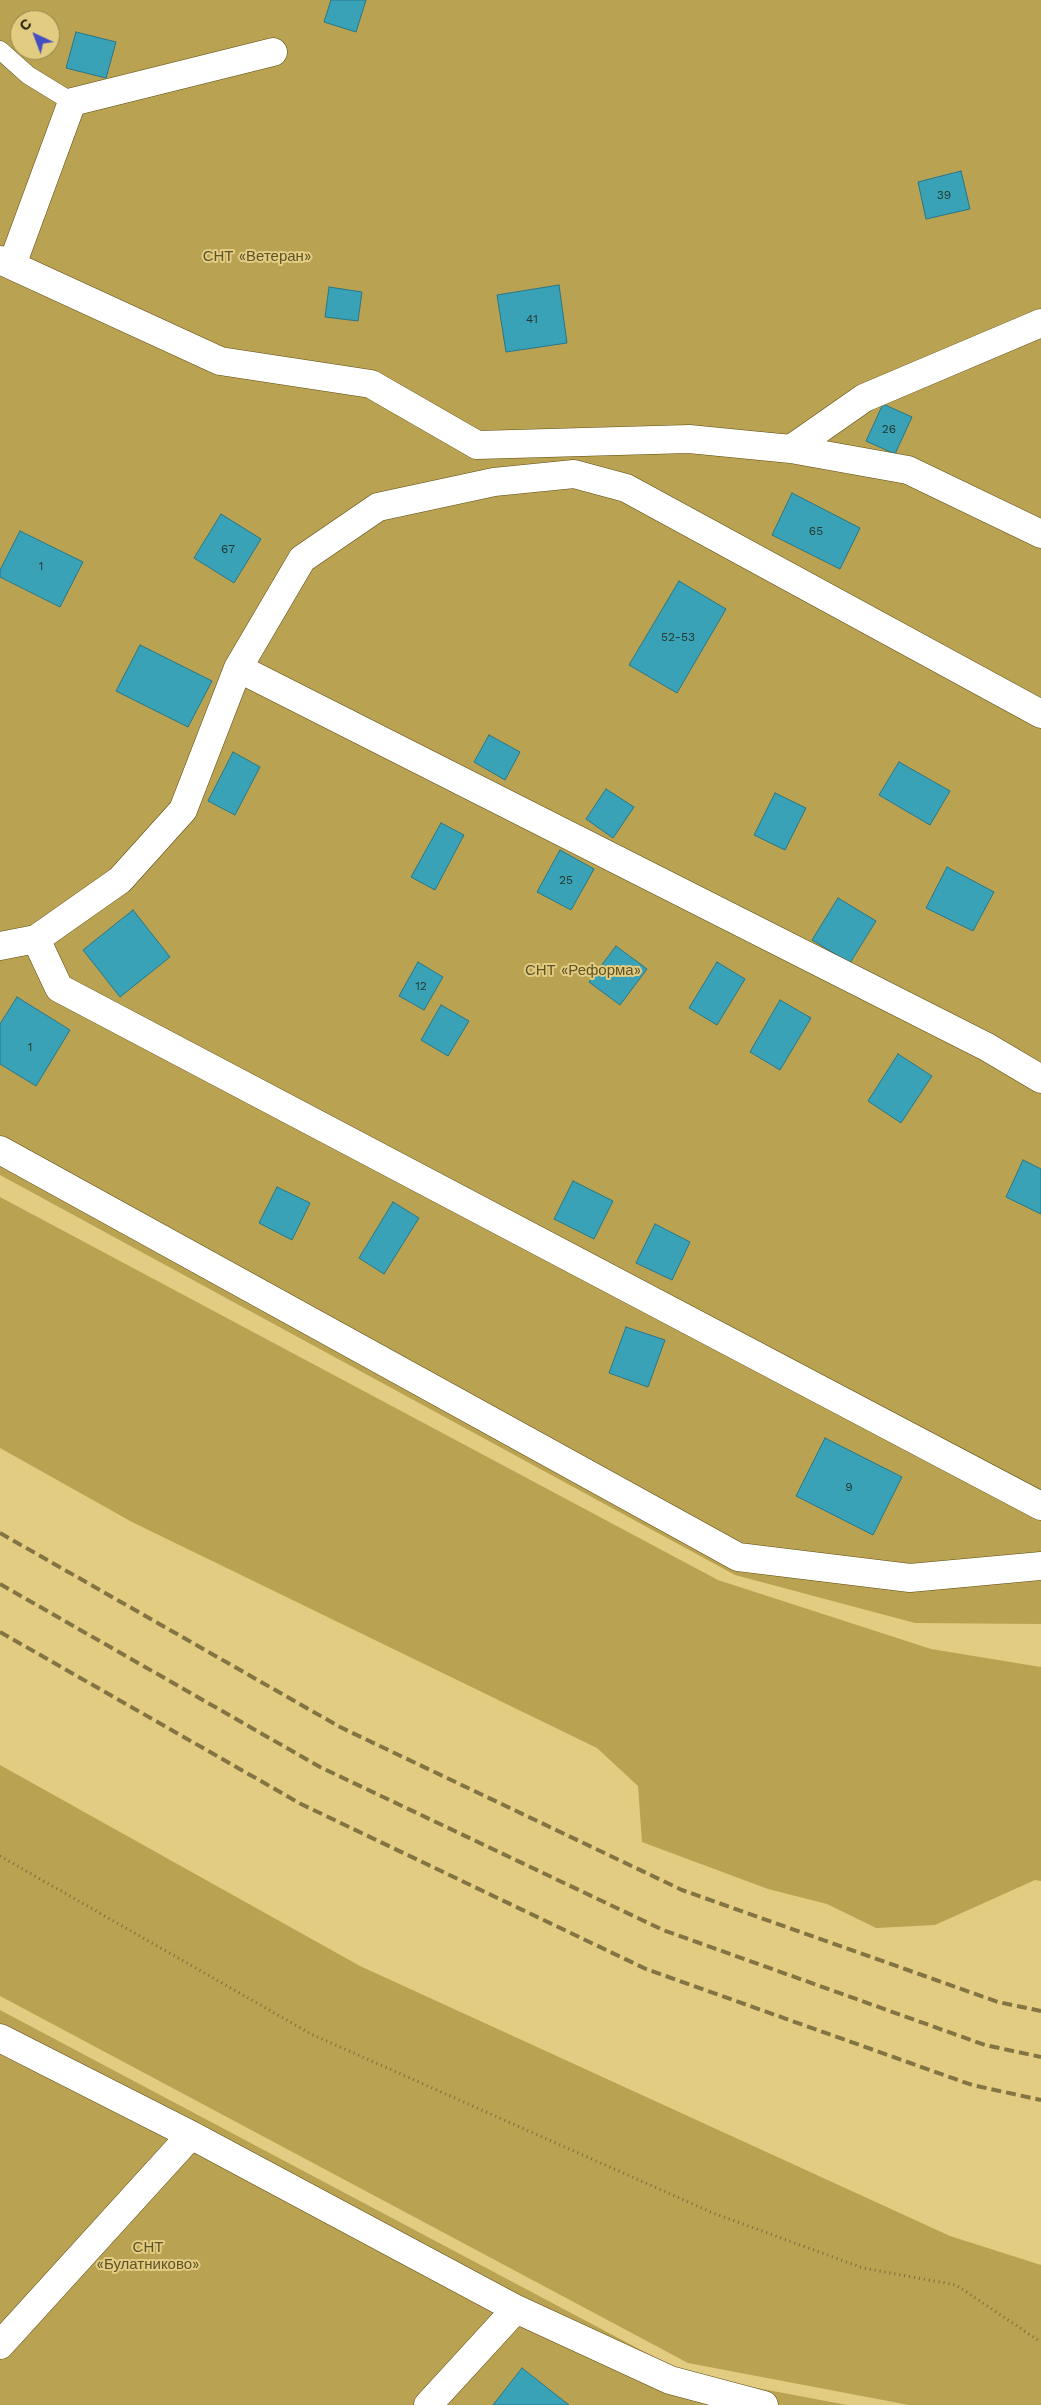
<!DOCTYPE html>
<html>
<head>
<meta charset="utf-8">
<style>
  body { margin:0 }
  #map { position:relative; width:1041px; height:2405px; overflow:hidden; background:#e2cc81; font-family:"Work Sans",sans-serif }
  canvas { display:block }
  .north { position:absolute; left:10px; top:10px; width:50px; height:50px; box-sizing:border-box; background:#e2cc81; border:1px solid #93834e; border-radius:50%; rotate:317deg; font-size:14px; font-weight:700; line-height:20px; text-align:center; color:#1c1501 }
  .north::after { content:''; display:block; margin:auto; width:18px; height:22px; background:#444ec3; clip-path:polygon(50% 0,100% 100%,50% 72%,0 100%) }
</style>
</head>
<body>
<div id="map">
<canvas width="1041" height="2405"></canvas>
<div class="north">С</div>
</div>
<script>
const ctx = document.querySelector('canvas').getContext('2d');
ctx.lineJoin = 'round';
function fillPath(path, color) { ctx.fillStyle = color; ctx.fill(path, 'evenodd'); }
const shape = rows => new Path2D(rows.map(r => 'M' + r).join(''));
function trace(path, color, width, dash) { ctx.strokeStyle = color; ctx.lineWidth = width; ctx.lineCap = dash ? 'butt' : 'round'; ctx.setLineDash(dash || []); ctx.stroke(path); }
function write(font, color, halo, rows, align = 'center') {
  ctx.font = font + ' "Work Sans",sans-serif'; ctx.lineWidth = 4; ctx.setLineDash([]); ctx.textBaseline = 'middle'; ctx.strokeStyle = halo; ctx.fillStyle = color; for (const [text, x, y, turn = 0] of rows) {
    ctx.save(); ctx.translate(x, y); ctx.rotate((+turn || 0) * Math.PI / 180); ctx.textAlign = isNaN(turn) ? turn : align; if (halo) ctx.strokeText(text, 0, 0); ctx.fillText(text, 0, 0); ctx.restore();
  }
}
fillPath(shape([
  [0,0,1041,0,1041,1624,915,1623,735,1575,0,1175],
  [20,20,50,20,50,50,20,50],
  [0,1197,718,1580,931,1649,1041,1667,1041,1881,1035,1880,935,1925,876,1928,827,1904,768,1889,642,1842,638,1786,597,1748,132,1522,0,1448],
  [0,1765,360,1966,950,2236,1041,2265,1041,2405,909,2405,688,2363,0,1996],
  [0,2010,688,2375,847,2405,0,2405]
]), '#b9a251');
const building = shape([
  [331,0,366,0,356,32,324,22,331,0],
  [76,32,116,42,106,78,66,68,76,32],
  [961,171,970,209,926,219,918,182,961,171],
  [559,285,567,343,506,352,497,295,559,285],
  [329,287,362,292,358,321,325,317,329,287],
  [883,404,912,417,895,454,866,441,883,404],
  [792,493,860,528,840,569,772,535,792,493],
  [221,514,261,539,234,583,194,558,221,514],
  [20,531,83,562,60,607,0,577,0,570,20,531],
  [679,581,726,609,677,693,629,665,679,581],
  [140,645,212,681,188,727,116,691,140,645],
  [489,735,520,752,505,780,474,762,489,735],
  [233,752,260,767,235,815,208,801,233,752],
  [899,762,950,791,930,825,879,795,899,762],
  [606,789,634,807,613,838,586,819,606,789],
  [775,793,806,808,785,850,754,835,775,793],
  [441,823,464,835,435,890,411,877,441,823],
  [560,850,594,869,571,910,537,892,560,850],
  [947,867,994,892,973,931,926,908,947,867],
  [838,898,876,921,850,963,812,940,838,898],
  [133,910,170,957,120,997,83,950,133,910],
  [616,946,647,969,620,1005,589,982,616,946],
  [418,962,443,977,424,1010,399,996,418,962],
  [717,962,745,979,717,1025,689,1008,717,962],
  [17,997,70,1030,36,1086,0,1064,0,1024,17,997],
  [780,1000,811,1018,780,1070,750,1052,780,1000],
  [441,1005,469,1021,448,1056,421,1040,441,1005],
  [898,1054,932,1076,901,1123,868,1101,898,1054],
  [1023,1160,1041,1169,1041,1214,1006,1197,1023,1160],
  [573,1181,613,1201,594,1239,554,1219,573,1181],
  [277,1187,310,1203,292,1240,259,1223,277,1187],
  [393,1202,419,1218,384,1274,359,1258,393,1202],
  [655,1224,690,1242,672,1280,636,1263,655,1224],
  [626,1327,665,1340,648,1387,609,1373,626,1327],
  [825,1438,902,1477,873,1535,796,1496,825,1438],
  [522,2368,569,2405,493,2405,522,2368]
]);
fillPath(building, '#3aa2b7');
trace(building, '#287787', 1);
const service = shape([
  [0,50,28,75,72,102]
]);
const minor = shape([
  [0,260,220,361,371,384,477,445,689,439,791,449,908,470,1041,534],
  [12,265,72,102,273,52],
  [791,449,864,398,1041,323],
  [238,668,987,1047,1041,1079],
  [36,939,59,988,1041,1506],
  [0,946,36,939,120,880,183,810,238,668,302,559,378,507,494,482,574,474,626,488,1041,714],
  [0,1150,738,1557,910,1578,1041,1566],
  [0,2038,191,2135,516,2309,670,2380,764,2405],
  [0,2345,191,2135],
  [428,2405,516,2309]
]);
trace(service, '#5b4b0f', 19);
trace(minor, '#5b4b0f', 29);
trace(shape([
  [0,1856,311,2034,713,2213,863,2268,956,2285,1041,2342]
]), '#7a6c3e', 3, [1, 4]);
trace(service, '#fff', 18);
trace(minor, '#fff', 28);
trace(shape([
  [0,1533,340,1727,682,1890,998,2002,1041,2011],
  [0,1584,320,1767,663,1930,985,2045,1041,2057],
  [0,1632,301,1804,646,1969,972,2085,1041,2100]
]), '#827443', 4, [10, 5]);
write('12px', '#24382e', null, [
  ["39",944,195],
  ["41",532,319],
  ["26",889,429],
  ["65",816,531],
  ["67",228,549],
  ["1",41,566],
  ["52-53",678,637],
  ["25",566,880],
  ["12",421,986],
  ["1",30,1047],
  ["9",849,1487]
]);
write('15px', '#5e5227', '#e2cc81', [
  ["СНТ «Ветеран»",257,257],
  ["СНТ «Реформа»",583,971],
  ["СНТ",148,2248],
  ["«Булатниково»",148,2265]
]);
</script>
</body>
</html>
